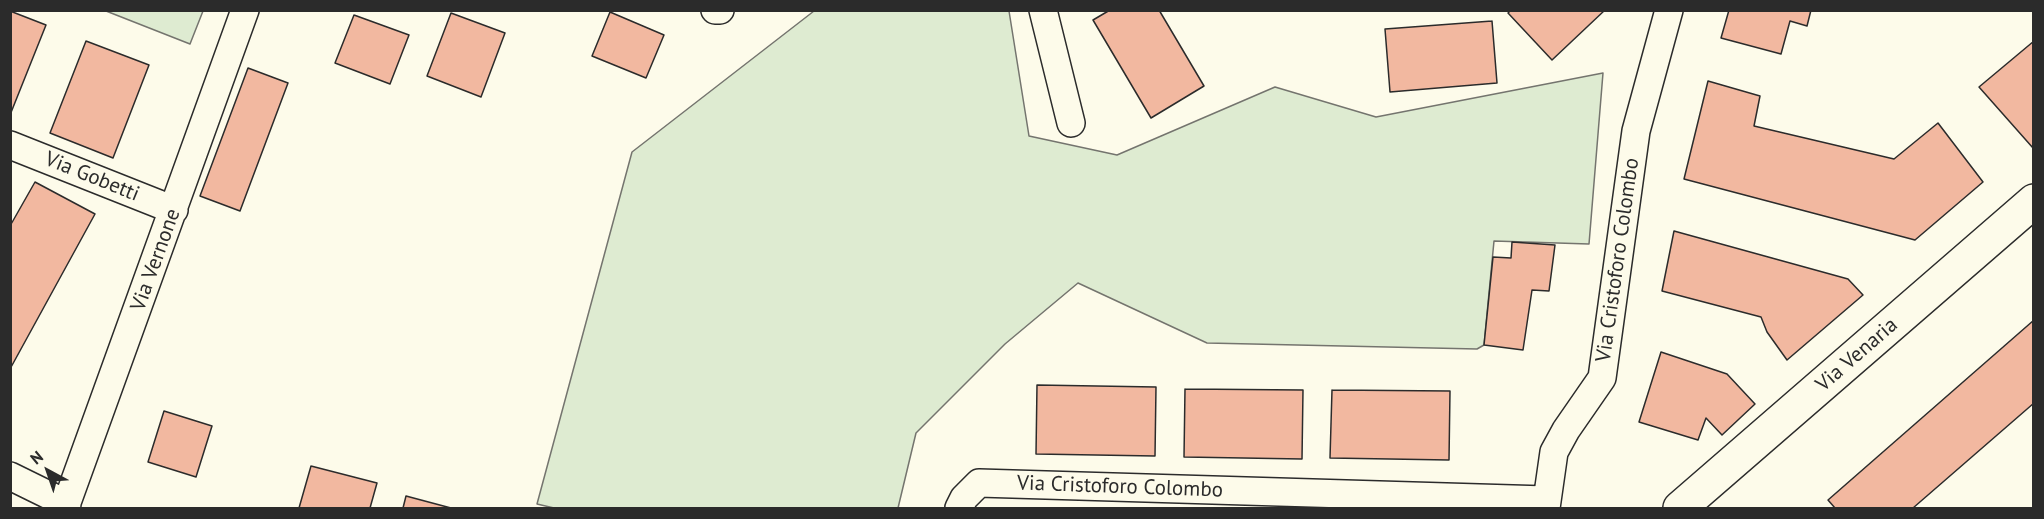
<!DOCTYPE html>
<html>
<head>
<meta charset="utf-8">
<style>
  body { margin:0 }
  #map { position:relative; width:2044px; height:519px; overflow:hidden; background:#fdfbea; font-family:"PT Sans",sans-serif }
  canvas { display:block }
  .frame { position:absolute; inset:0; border:12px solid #2b2b2b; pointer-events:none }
  .north { position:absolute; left:18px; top:441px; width:60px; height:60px; -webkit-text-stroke:4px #fdfbea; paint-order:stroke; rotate:320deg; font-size:16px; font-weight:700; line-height:24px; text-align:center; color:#2b2b2b }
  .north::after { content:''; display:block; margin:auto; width:21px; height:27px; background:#2b2b2b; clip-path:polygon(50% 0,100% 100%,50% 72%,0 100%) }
</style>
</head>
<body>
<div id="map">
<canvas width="2044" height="519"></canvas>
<div class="frame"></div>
<div class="north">N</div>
</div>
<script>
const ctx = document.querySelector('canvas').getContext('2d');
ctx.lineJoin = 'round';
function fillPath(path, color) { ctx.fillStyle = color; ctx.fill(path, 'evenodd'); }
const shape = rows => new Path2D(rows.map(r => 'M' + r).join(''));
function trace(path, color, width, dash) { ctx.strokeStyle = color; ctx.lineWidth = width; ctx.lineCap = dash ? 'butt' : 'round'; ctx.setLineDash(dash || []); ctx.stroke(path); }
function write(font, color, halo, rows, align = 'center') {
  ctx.font = font + ' "PT Sans",sans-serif'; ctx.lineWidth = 4.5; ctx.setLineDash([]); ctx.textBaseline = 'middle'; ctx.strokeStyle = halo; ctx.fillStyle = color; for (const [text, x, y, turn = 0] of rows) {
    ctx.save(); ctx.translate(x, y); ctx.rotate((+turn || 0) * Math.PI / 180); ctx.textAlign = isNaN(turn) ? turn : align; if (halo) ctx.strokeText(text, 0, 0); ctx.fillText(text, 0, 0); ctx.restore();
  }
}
const green = shape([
  [106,11,203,10,203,11,190,44,106,11],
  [814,11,1009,11,1029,136,1117,155,1275,87,1376,117,1603,73,1589,244,1494,241,1484,345,1477,349,1207,343,1078,283,1005,344,916,433,898,508,554,508,537,504,632,152,814,11]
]);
fillPath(green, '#deebd1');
trace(green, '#74746e', 1.5);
const building = shape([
  [1110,10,1159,10,1204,86,1151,118,1093,20,1110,10],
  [1511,10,1605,10,1552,60,1508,13,1511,10],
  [1729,10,1811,10,1807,26,1790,21,1781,54,1721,38,1729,10],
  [10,11,46,25,10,115,10,11],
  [610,12,664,35,646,78,592,56,610,12],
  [451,13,505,33,481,97,427,76,451,13],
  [354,15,409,35,390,84,335,63,354,15],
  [1492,21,1497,83,1390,92,1385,29,1492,21],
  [86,41,149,65,113,158,50,133,86,41],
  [2034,41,2034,148,2033,148,1979,87,2034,41],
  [248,68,288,83,240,211,200,196,248,68],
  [1708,81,1760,96,1754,126,1894,159,1938,123,1983,182,1915,240,1684,179,1708,81],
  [35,182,95,214,10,369,10,226,35,182],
  [1674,231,1848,279,1863,295,1787,360,1767,332,1761,317,1662,291,1674,231],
  [1512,242,1555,245,1549,291,1532,290,1523,350,1484,345,1493,257,1511,258,1512,242],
  [2034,320,2034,403,1913,508,1835,508,1828,500,2034,320],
  [1661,352,1727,374,1755,404,1722,435,1706,418,1698,440,1639,422,1661,352],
  [1037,385,1156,387,1155,456,1036,454,1037,385],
  [1185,389,1303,390,1302,459,1184,457,1185,389],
  [1332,390,1450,391,1449,460,1330,458,1332,390],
  [164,411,212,426,196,477,148,462,164,411],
  [311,466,377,483,370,508,299,508,311,466],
  [406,496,451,508,403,508,406,496]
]);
fillPath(building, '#f2b8a0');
trace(building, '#2b2b2b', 1.5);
const street = shape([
  [715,10,720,10],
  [1043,10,1071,123],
  [10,145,174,210],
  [10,476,67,504],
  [65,508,245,10],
  [959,508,964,498,979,483,1546,500],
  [1546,508,1554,452,1566,430,1602,378,1636,131,1669,10]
]);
const secondary = shape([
  [1680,508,2034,201]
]);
trace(street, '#2b2b2b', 30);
trace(secondary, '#2b2b2b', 36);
trace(street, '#fdfbea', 27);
trace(secondary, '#fdfbea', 33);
write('21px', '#2b2b2b', '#fdfbea', [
  ["Via Gobetti",92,177,22],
  ["Via Vernone",156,260,-70],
  ["Via Cristoforo Colombo",1618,260,-82],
  ["Via Venaria",1857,355,-41],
  ["Via Cristoforo Colombo",1120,487,2]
]);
</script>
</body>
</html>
